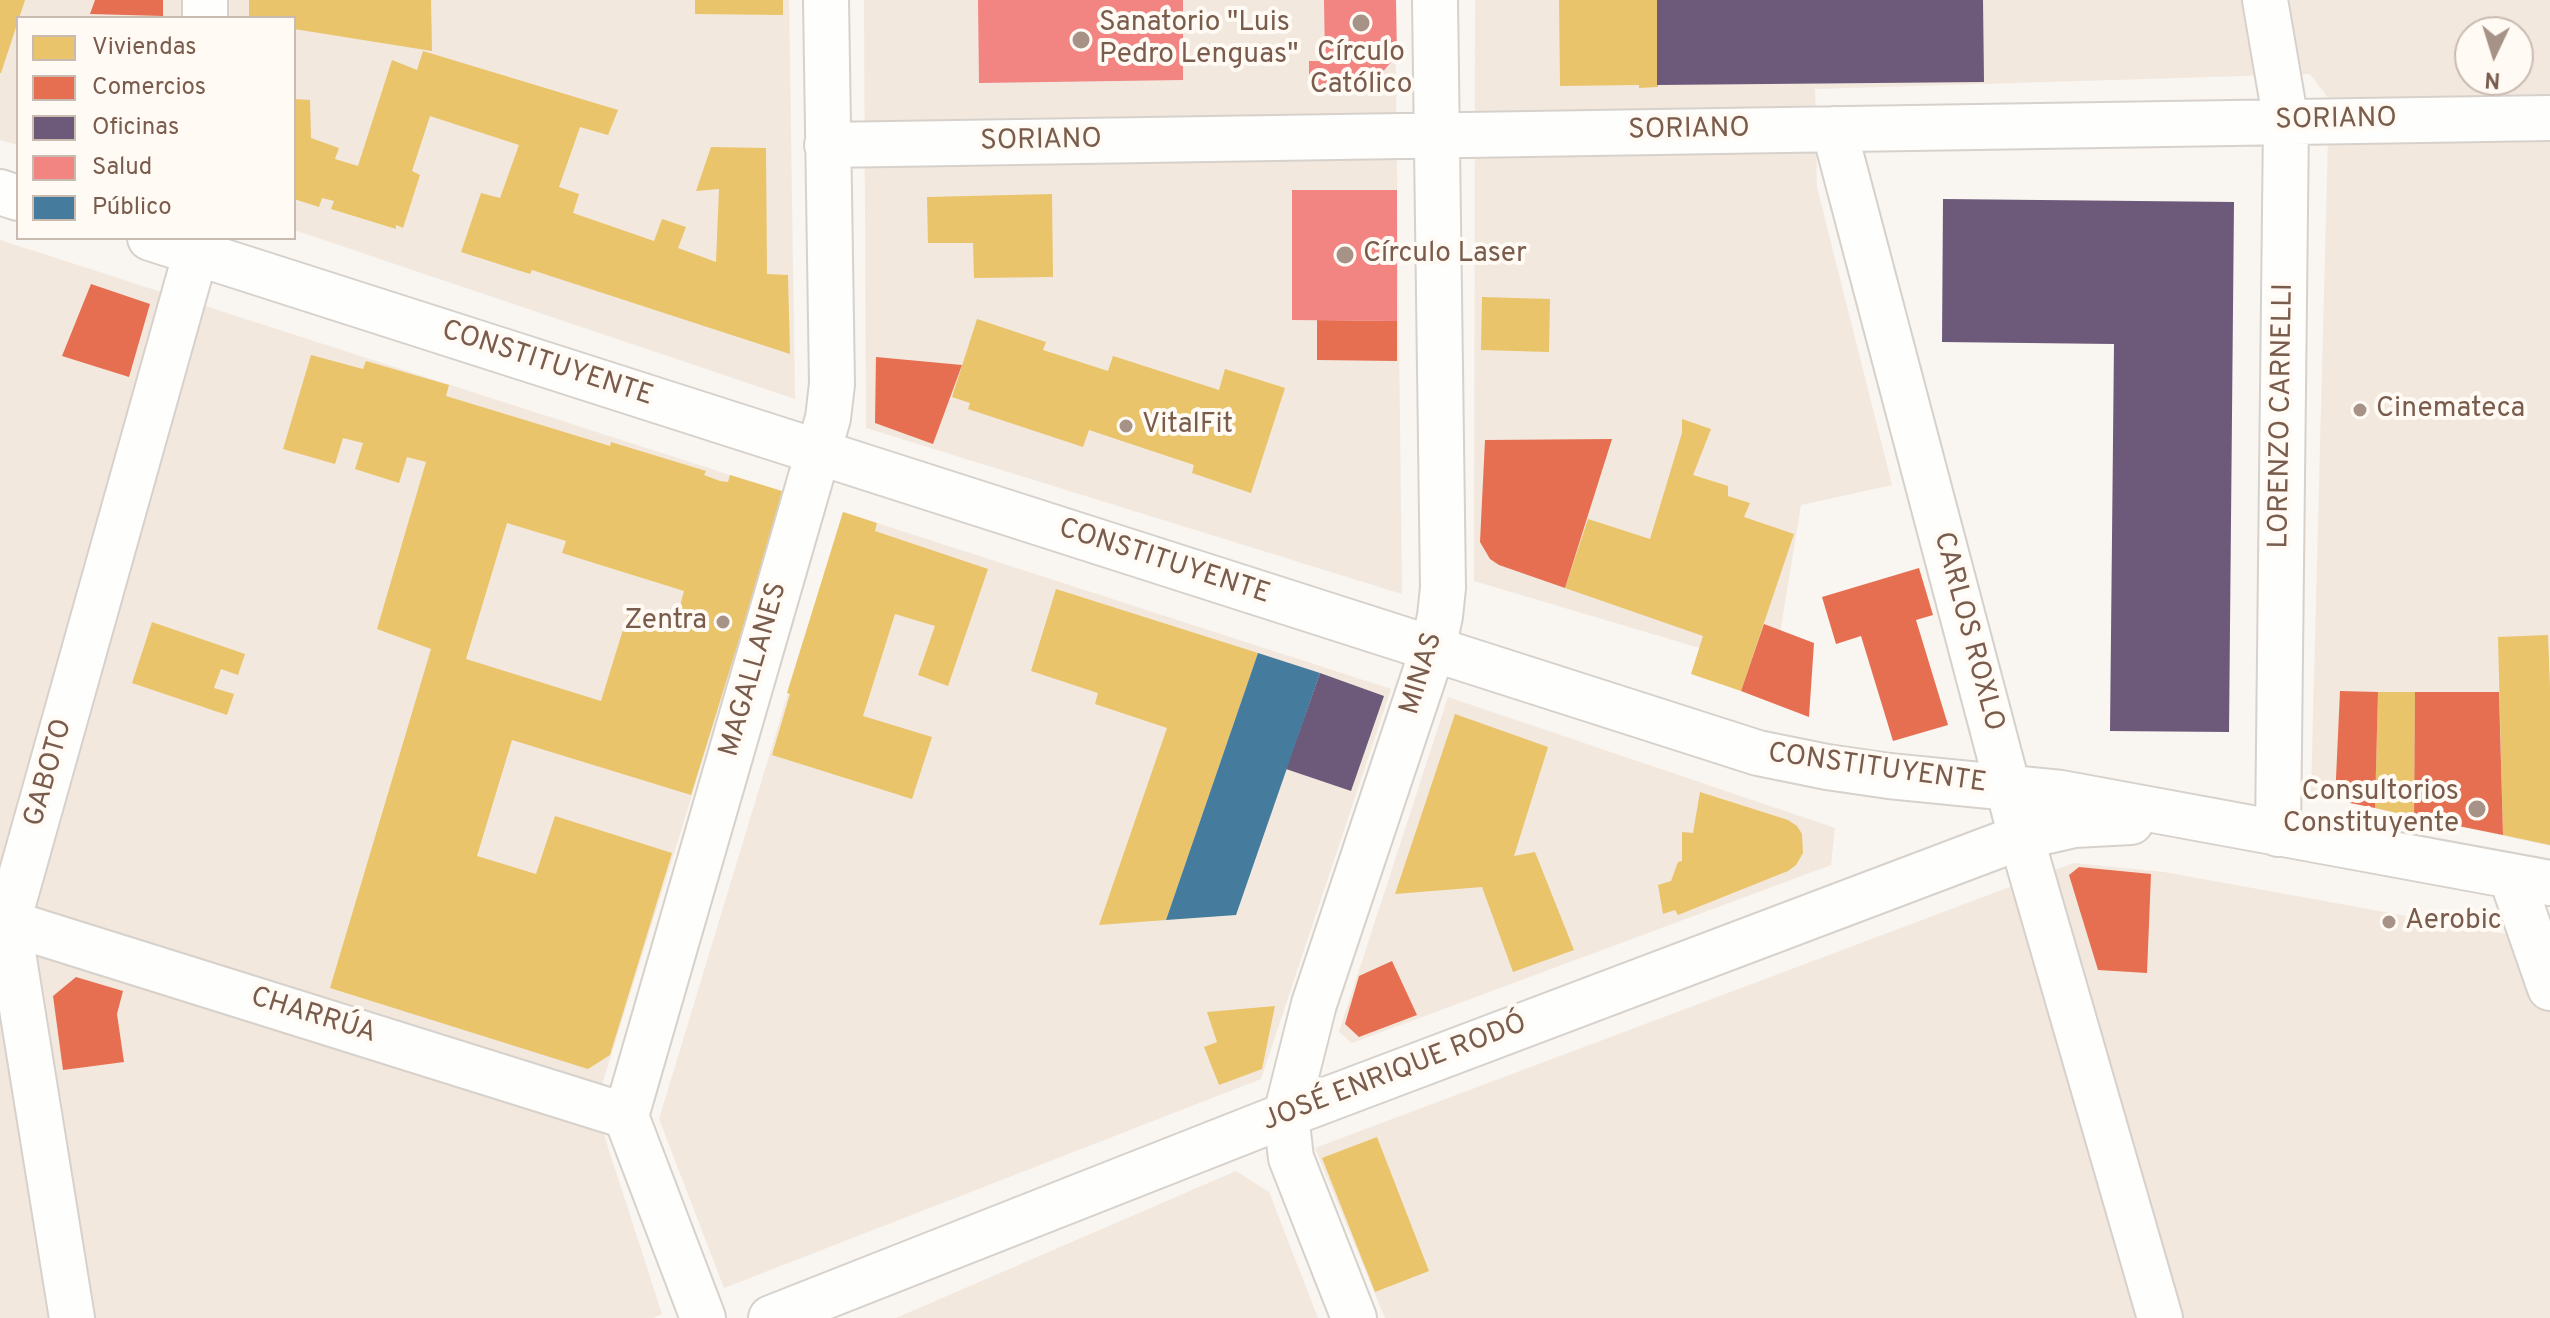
<!DOCTYPE html>
<html>
<head>
<meta charset="utf-8">
<style>
  body { margin:0 }
  #map { position:relative; width:2550px; height:1318px; overflow:hidden; background:#f9f5f0; font-family:Overpass,sans-serif }
  canvas { display:block }
  .legend { position:absolute; left:16px; top:16px; width:280px; height:224px; box-sizing:border-box; background:#fffaf3; border:2px solid #cabbb1; margin:0; padding:10px 14px; list-style:none; font-size:24px; color:#7a5c4d }
  .legend li { display:flex; align-items:center; gap:16px; height:40px }
  .legend b { width:40px; border:2px solid #cabbb1 }
  .north { position:absolute; left:2454px; top:16px; width:80px; height:80px; box-sizing:border-box; background:#fffaf3; border:2px solid #cabbb1; border-radius:50%; rotate:184deg; font-size:22px; font-weight:700; line-height:32px; text-align:center; color:#7a5c4d }
  .north::after { content:''; display:block; margin:auto; width:28px; height:36px; background:#a69286; clip-path:polygon(50% 0,100% 100%,50% 72%,0 100%) }
</style>
</head>
<body>
<div id="map">
<canvas width="2550" height="1318"></canvas>
<ul class="legend">
<li><b style="height:22px;background:#e9c46a"></b>Viviendas</li>
<li><b style="height:22px;background:#e76f51"></b>Comercios</li>
<li><b style="height:22px;background:#6d597a"></b>Oficinas</li>
<li><b style="height:22px;background:#f28482"></b>Salud</li>
<li><b style="height:22px;background:#457b9d"></b>Público</li>
</ul>
<div class="north">N</div>
</div>
<script>
const ctx = document.querySelector('canvas').getContext('2d');
ctx.lineJoin = 'round';
function fillPath(path, color) { ctx.fillStyle = color; ctx.fill(path, 'evenodd'); }
const shape = rows => new Path2D(rows.map(r => 'M' + r).join(''));
function trace(path, color, width, dash) { ctx.strokeStyle = color; ctx.lineWidth = width; ctx.lineCap = dash ? 'butt' : 'round'; ctx.setLineDash(dash || []); ctx.stroke(path); }
function write(font, color, halo, rows, align = 'center') {
  ctx.font = font + ' Overpass,sans-serif'; ctx.lineWidth = 8; ctx.setLineDash([]); ctx.textBaseline = 'middle'; ctx.strokeStyle = halo; ctx.fillStyle = color; for (const [text, x, y, turn = 0] of rows) {
    ctx.save(); ctx.translate(x, y); ctx.rotate((+turn || 0) * Math.PI / 180); ctx.textAlign = isNaN(turn) ? turn : align; if (halo) ctx.strokeText(text, 0, 0); ctx.fillText(text, 0, 0); ctx.restore();
  }
}
fillPath(shape([
  [0,0,789,0,795,399,294,230,294,18,18,18,18,145,0,140],
  [864,0,1395,0,1402,594,866,428],
  [1475,0,2550,0,2550,846,2311,794,2329,99,2310,74,1815,89,1817,187,1892,485,1801,505,1774,670,1474,581],
  [2470,32,2518,32,2518,80,2470,80],
  [0,240,786,493,595,1107,662,1314,653,1318,0,1318],
  [843,512,1391,689,1261,1079,724,1288,659,1119],
  [1448,697,1835,828,1831,865,1352,1043,1339,1032],
  [2074,863,2164,872,2550,942,2550,1318,1385,1318,1315,1148],
  [1236,1171,1269,1192,1318,1318,896,1318]
]), '#f2e8de');
fillPath(shape([
  [0,0,25,0,1,73,0,73],
  [249,0,431,0,432,51,294,29,294,18,249,18],
  [695,0,783,0,783,15,695,14],
  [1559,0,1657,0,1658,87,1639,88,1639,85,1560,86],
  [423,51,618,110,608,135,580,127,559,187,579,194,573,213,654,241,662,219,686,227,678,248,716,262,719,189,696,191,711,147,766,148,767,274,788,275,790,354,532,270,530,274,461,252,481,193,500,198,519,145,430,116,412,171,420,175,403,228,396,225,396,229,331,209,334,201,322,198,319,207,294,199,294,99,310,100,311,138,339,148,335,159,358,166,392,60,417,70],
  [1052,194,1053,277,974,278,973,243,928,243,927,197],
  [1482,297,1550,299,1549,352,1481,350],
  [977,319,1046,342,1043,350,1108,371,1113,356,1219,390,1225,369,1285,388,1251,493,1192,473,1194,465,1089,430,1083,447,968,409,970,403,952,397],
  [311,355,363,369,366,361,449,385,446,396,597,442,610,446,611,442,706,471,704,475,720,481,728,482,730,475,782,491,779,502,783,503,765,573,760,572,691,795,512,740,477,856,536,874,555,816,672,853,610,1055,588,1069,330,988,431,649,377,629,426,462,407,457,399,483,355,469,363,443,343,438,335,464,283,449],
  [507,523,566,541,562,553,684,591,676,621,630,607,601,701,466,659],
  [1682,419,1711,429,1693,475,1728,486,1728,496,1750,503,1744,517,1794,534,1741,691,1691,674,1703,636,1565,588,1588,519,1650,539,1682,433],
  [843,512,877,523,875,531,988,569,948,686,918,675,935,626,895,614,863,716,932,737,912,799,772,755,790,694,787,693],
  [1056,589,1258,653,1166,920,1099,925,1167,728,1095,704,1098,693,1031,671],
  [152,622,245,654,238,675,221,669,214,688,234,694,227,715,132,683],
  [2548,635,2550,687,2550,845,2503,835,2498,637],
  [2378,692,2415,692,2414,817,2375,808],
  [1455,714,1548,747,1514,856,1535,852,1574,950,1513,972,1482,887,1395,894],
  [1700,792,1788,820,1797,826,1802,834,1803,853,1796,865,1788,871,1678,915,1675,910,1663,914,1658,885,1671,881,1678,862,1682,861,1682,832,1693,833],
  [1275,1006,1262,1069,1219,1085,1204,1047,1217,1042,1207,1012],
  [1377,1137,1429,1271,1375,1292,1322,1158]
]), '#e9c46a');
fillPath(shape([
  [95,0,163,0,163,16,90,14],
  [91,284,150,304,129,377,62,356],
  [1317,320,1397,321,1397,361,1317,360],
  [876,357,962,365,933,444,875,423],
  [1612,439,1565,588,1499,565,1490,559,1480,542,1485,440],
  [1919,568,1933,615,1916,620,1948,725,1893,741,1861,636,1836,644,1822,597],
  [1764,624,1814,643,1809,717,1741,691],
  [2340,691,2378,692,2375,808,2335,800],
  [2415,692,2499,692,2503,835,2414,817],
  [2079,867,2151,874,2147,973,2098,970,2069,875],
  [1392,961,1417,1015,1359,1037,1345,1024,1359,976],
  [76,977,123,991,117,1014,124,1062,63,1070,53,996]
]), '#e76f51');
fillPath(shape([
  [1657,0,1983,0,1984,82,1657,85],
  [1943,199,2234,202,2229,732,2110,731,2114,344,1942,342],
  [1320,673,1384,696,1351,791,1286,769]
]), '#6d597a');
fillPath(shape([
  [978,0,1183,0,1183,80,979,83],
  [1324,0,1396,0,1397,55,1370,87,1309,87,1309,61,1325,61],
  [1292,190,1397,190,1397,321,1292,320]
]), '#f28482');
fillPath(shape([
  [1258,653,1320,673,1236,915,1166,920]
]), '#457b9d');
const minor = shape([
  [205,0,205,18],
  [2265,0,2286,122,2278,834],
  [1834,129,2021,837,2160,1318],
  [827,145,2550,118],
  [0,192,18,198],
  [150,238,1758,753,1827,767,1889,776,2061,793,2550,883],
  [2511,876,2550,988],
  [0,920,626,1116],
  [72,1318,8,922,200,238],
  [703,1318,626,1116,828,418,832,384,826,0],
  [771,1318,1286,1115,1960,860,2021,837,2074,825,2131,822],
  [1354,1318,1291,1158,1286,1115,1314,1004,1433,649,1440,616,1443,588,1435,0]
]);
trace(minor, '#d7d1cb', 48);
trace(minor, '#fefefd', 44);
for (const [x, y, r, color] of [
  [1361,23,10,"#a69286"],
  [1081,40,10,"#a69286"],
  [1345,255,10,"#a69286"],
  [2360,410,8,"#a69286"],
  [1126,426,8,"#a69286"],
  [723,622,8,"#a69286"],
  [2477,809,10,"#a69286"],
  [2389,922,8,"#a69286"]
]) { const dot = new Path2D(); dot.arc(x, y, r, 0, 2 * Math.PI); ctx.fillStyle = color; ctx.fill(dot); trace(dot, '#fffaf3', 3); }
write('28px', '#7a5c4d', '#fffaf3', [
  ["Sanatorio \"Luis",1099,24],
  ["Pedro Lenguas\"",1099,56],
  ["Círculo",1361,54,"center"],
  ["Católico",1361,86,"center"],
  ["Círculo Laser",1363,255],
  ["Cinemateca",2376,410],
  ["VitalFit",1142,426],
  ["Zentra",707,622,"right"],
  ["Consultorios",2459,793,"right"],
  ["Constituyente",2459,825,"right"],
  ["Aerobic",2405,922]
], 'left');
write('28px', '#7a5c4d', '#fffaf3', [
  ["SORIANO",2336,121,-1],
  ["SORIANO",1689,131,-1],
  ["SORIANO",1041,142,-1],
  ["CONSTITUYENTE",547,365,18],
  ["LORENZO CARNELLI",2283,416,-89],
  ["CONSTITUYENTE",1164,563,18],
  ["CARLOS ROXLO",1967,632,75],
  ["MAGALLANES",755,670,-74],
  ["MINAS",1423,674,-73],
  ["CONSTITUYENTE",1877,770,8],
  ["GABOTO",50,773,-74],
  ["CHARRÚA",313,1017,17],
  ["JOSÉ ENRIQUE RODÓ",1395,1074,-21]
]);
</script>
</body>
</html>
